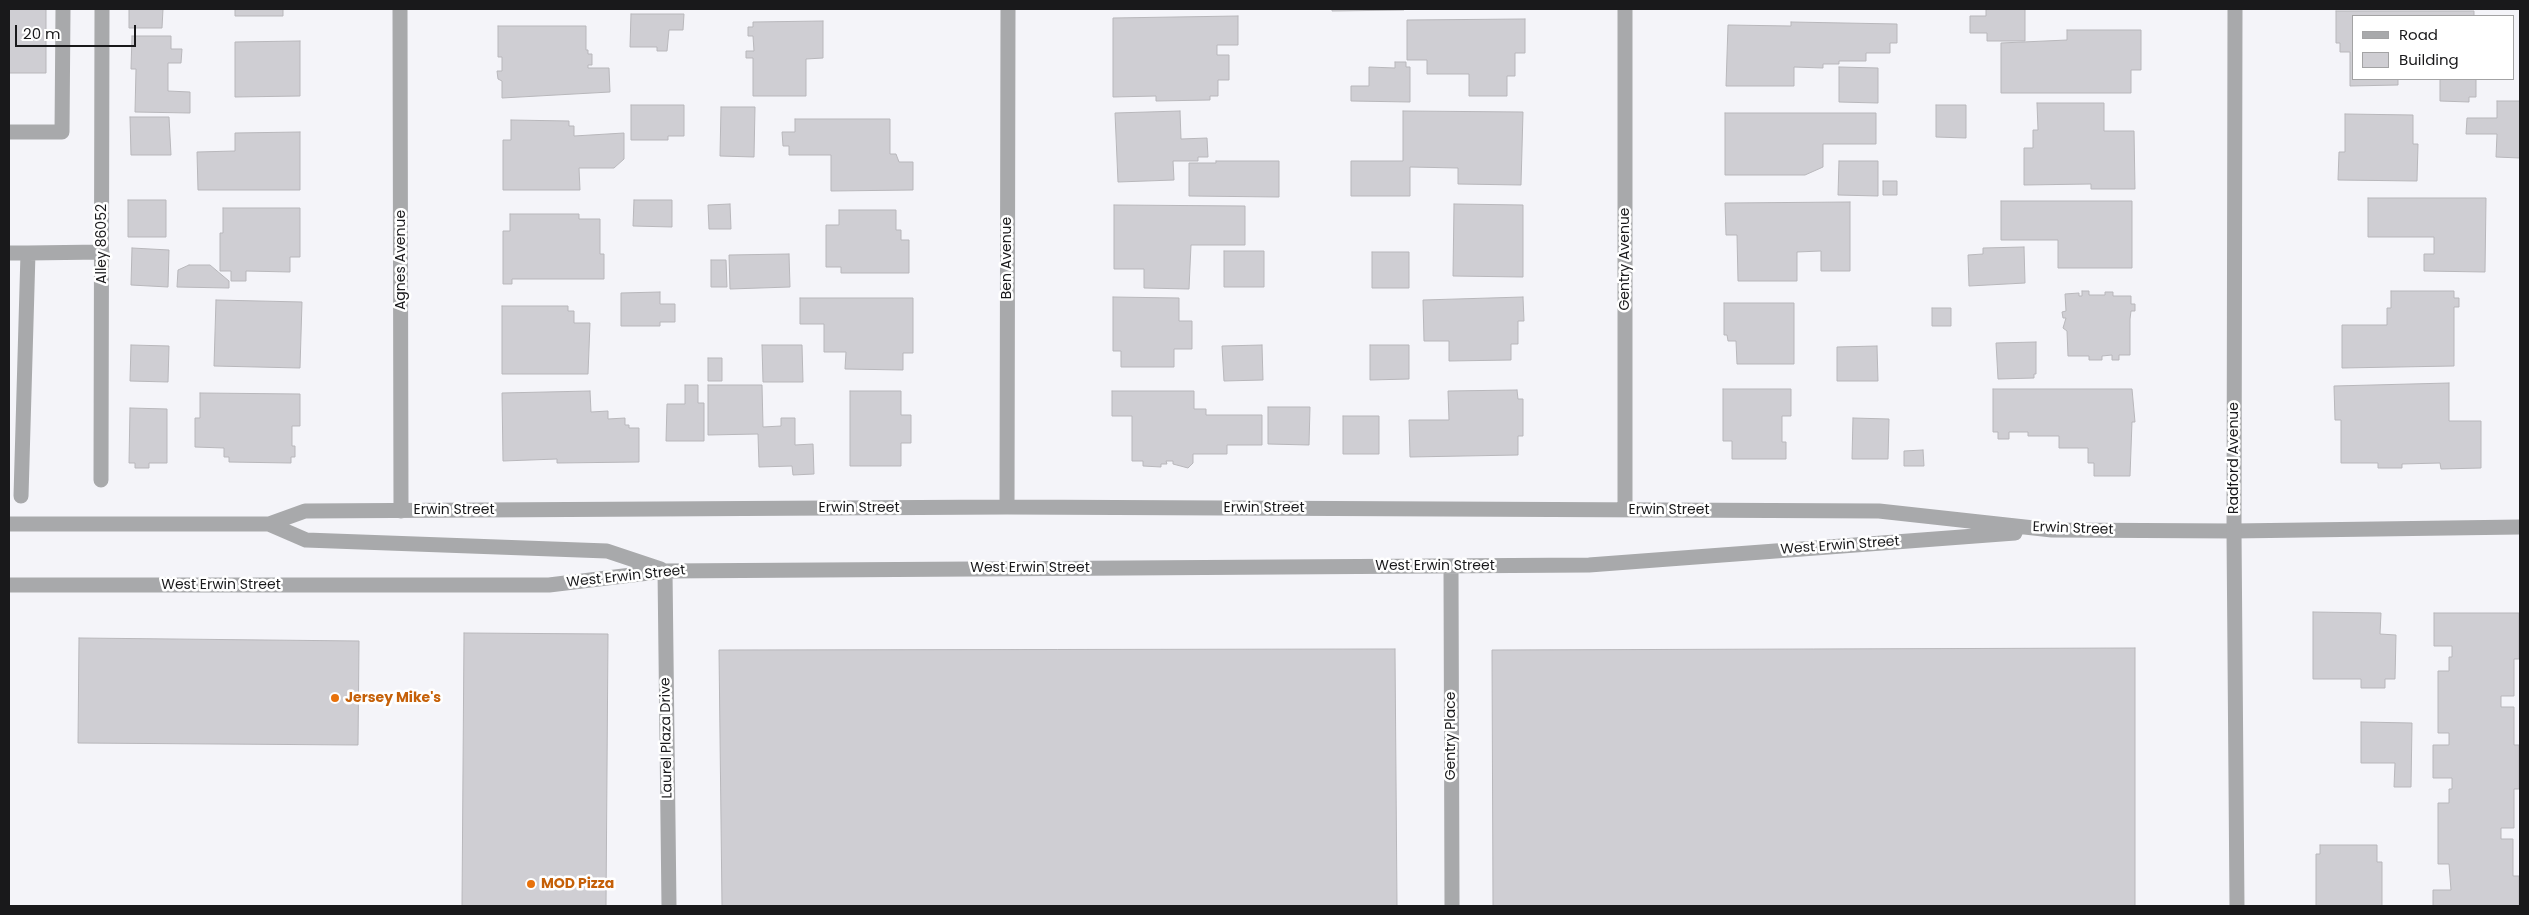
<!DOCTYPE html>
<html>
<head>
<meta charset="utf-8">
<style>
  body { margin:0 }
  #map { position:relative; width:2529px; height:915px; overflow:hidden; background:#f4f4f9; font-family:Poppins,sans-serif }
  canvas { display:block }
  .frame { position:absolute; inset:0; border:10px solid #19191b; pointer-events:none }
  .legend { position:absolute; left:2352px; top:15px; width:162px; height:65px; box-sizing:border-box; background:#fff; border:1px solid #a3a3a4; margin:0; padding:6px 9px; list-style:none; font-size:15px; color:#19191b }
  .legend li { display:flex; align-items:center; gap:10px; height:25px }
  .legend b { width:25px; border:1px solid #a3a3a4 }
  .scale { position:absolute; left:15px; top:25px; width:121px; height:22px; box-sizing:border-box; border:2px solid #19191b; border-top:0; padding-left:6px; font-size:15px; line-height:18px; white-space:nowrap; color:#19191b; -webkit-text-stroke:4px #fff; paint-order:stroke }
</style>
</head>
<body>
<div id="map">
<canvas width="2529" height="915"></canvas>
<div class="frame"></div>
<ul class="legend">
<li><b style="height:6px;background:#a8a9ab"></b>Road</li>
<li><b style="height:14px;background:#cfced3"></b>Building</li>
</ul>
<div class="scale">20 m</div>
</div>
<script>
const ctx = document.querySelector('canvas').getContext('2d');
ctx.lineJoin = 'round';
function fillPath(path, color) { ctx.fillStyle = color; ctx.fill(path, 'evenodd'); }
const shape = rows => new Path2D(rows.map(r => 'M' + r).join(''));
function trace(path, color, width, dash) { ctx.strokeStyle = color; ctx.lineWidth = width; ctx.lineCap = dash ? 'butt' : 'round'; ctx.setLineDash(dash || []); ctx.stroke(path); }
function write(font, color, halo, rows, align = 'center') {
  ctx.font = font + ' Poppins,sans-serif'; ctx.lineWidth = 5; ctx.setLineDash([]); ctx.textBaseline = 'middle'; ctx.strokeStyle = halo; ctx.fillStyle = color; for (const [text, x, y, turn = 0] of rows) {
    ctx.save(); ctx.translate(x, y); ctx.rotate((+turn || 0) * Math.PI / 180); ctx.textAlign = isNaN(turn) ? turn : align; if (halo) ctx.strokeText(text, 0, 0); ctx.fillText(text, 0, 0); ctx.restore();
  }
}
const building = shape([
  [9,9,46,9,46,73,9,73,9,9],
  [129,9,163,9,162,28,129,28,129,9],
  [235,9,283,9,283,16,235,16,235,9],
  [1332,9,1404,9,1404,10,1332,11,1332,9],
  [1986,9,2025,9,2025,41,1987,41,1987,33,1970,33,1970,16,1986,16,1986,9],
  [2336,11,2474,11,2474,16,2353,16,2353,79,2398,79,2398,85,2350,86,2350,52,2340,52,2340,43,2336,43,2336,11],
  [631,14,684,14,683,30,669,30,667,51,657,51,657,47,630,47,631,14],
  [1238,16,1238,45,1217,45,1217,55,1229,55,1229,80,1218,80,1218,96,1210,96,1210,100,1156,101,1156,96,1113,97,1113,18,1238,16],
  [1525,19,1525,53,1515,53,1515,76,1507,76,1507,96,1469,96,1469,74,1427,74,1427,60,1407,60,1407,20,1525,19],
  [823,21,823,58,806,59,806,96,753,96,753,58,746,58,746,51,754,51,753,36,748,36,748,27,753,27,753,22,823,21],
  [1791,22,1897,24,1897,43,1890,43,1890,53,1866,53,1866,61,1839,61,1839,64,1823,64,1823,68,1794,67,1794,86,1726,86,1728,25,1791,26,1791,22],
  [498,26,586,26,586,50,588,50,588,54,592,54,592,65,588,65,588,68,609,68,610,92,502,98,502,81,498,79,497,71,502,71,502,57,498,57,498,26],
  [2067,30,2141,30,2141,70,2131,70,2131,93,2001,93,2001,43,2067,40,2067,30],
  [132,36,171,36,171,49,182,49,181,63,168,63,168,91,190,92,190,113,135,112,136,69,131,69,132,36],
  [300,41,300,96,235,97,235,42,300,41],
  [1395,62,1406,62,1406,67,1410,67,1410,102,1351,101,1351,86,1369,86,1369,67,1395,68,1395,62],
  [1839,67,1878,68,1878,103,1839,102,1839,67],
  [2440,79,2476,79,2476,97,2469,97,2469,102,2440,101,2440,79],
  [2497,101,2520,101,2520,158,2496,157,2497,134,2466,134,2467,118,2497,118,2497,101],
  [2037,103,2104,103,2104,131,2134,131,2135,189,2091,189,2091,184,2024,185,2024,148,2033,148,2033,130,2038,130,2037,103],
  [631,105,684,105,684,136,668,136,668,140,631,140,631,105],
  [1936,105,1966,105,1966,138,1936,137,1936,105],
  [721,107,755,107,754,157,720,156,721,107],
  [1180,111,1181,139,1207,138,1208,157,1198,157,1198,161,1173,161,1174,180,1118,182,1115,113,1180,111],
  [1403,111,1523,112,1521,185,1458,184,1458,168,1410,167,1410,196,1351,196,1351,161,1403,161,1403,111],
  [1725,113,1876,113,1876,144,1823,144,1823,167,1805,175,1725,175,1725,113],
  [2345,114,2413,115,2413,144,2418,144,2417,181,2338,180,2339,152,2345,152,2345,114],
  [130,117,169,117,171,155,131,155,130,117],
  [795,119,890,119,890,154,896,154,899,162,913,162,913,190,831,191,831,155,789,155,789,146,783,146,782,132,795,132,795,119],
  [511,120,569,121,569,126,574,126,574,136,624,133,624,159,614,168,579,168,580,190,503,190,503,140,511,140,511,120],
  [300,132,300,190,198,190,197,152,235,151,235,133,300,132],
  [1216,161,1279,161,1279,197,1189,196,1189,163,1216,163,1216,161],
  [1839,161,1878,161,1878,196,1838,195,1839,161],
  [1883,181,1897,181,1897,195,1883,195,1883,181],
  [2368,198,2486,198,2485,272,2424,271,2424,254,2434,254,2434,237,2368,237,2368,198],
  [128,200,166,200,166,237,128,237,128,200],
  [634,200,672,200,672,227,633,226,634,200],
  [2001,201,2132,201,2132,268,2058,268,2058,240,2001,240,2001,201],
  [1850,202,1850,271,1821,271,1821,251,1797,252,1797,281,1738,281,1737,235,1726,235,1725,203,1850,202],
  [730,204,731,229,709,229,708,205,730,204],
  [1454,204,1523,205,1523,277,1453,276,1454,204],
  [1114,205,1245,206,1245,245,1191,245,1189,289,1144,288,1144,269,1114,269,1114,205],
  [223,208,300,208,300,257,290,257,290,272,246,271,246,281,231,281,231,271,220,271,220,233,223,233,223,208],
  [839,210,896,210,896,230,901,230,901,240,909,240,909,273,841,273,841,267,826,267,826,225,839,225,839,210],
  [510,214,579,214,579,219,600,219,600,254,604,254,604,279,512,279,512,284,503,284,503,231,510,231,510,214],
  [2024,247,2025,283,1969,286,1968,255,1983,254,1983,248,2024,247],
  [132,248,169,250,168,287,131,285,132,248],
  [1224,251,1264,251,1264,287,1224,287,1224,251],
  [1372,252,1409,252,1409,288,1372,288,1372,252],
  [789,254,790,287,730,289,729,255,789,254],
  [711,260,726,260,727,287,711,287,711,260],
  [189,265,210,265,229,281,229,288,177,287,178,270,189,265],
  [2082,291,2089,291,2089,295,2105,295,2105,292,2113,292,2113,296,2131,296,2131,304,2135,304,2135,311,2131,311,2130,319,2130,355,2119,355,2119,360,2112,360,2112,355,2102,356,2102,360,2089,360,2089,356,2068,356,2067,331,2063,328,2066,318,2063,318,2062,312,2066,311,2065,294,2079,293,2079,296,2082,296,2082,291],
  [2391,291,2454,291,2454,298,2459,298,2459,307,2454,307,2454,366,2342,368,2342,325,2387,325,2387,308,2391,308,2391,291],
  [660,292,660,304,675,304,675,322,660,322,660,326,621,326,621,293,660,292],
  [1113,297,1179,298,1179,321,1192,321,1192,349,1174,349,1174,367,1121,367,1121,351,1113,351,1113,297],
  [1523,297,1524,321,1518,321,1518,344,1511,344,1511,360,1449,361,1449,341,1424,341,1423,300,1523,297],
  [800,298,913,298,913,353,903,353,903,370,845,369,846,352,824,352,824,324,800,324,800,298],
  [216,300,302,302,300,368,214,366,216,300],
  [1724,303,1794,303,1794,364,1737,364,1736,341,1728,341,1727,335,1724,335,1724,303],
  [502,306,568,306,568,311,574,311,574,323,590,323,588,374,502,374,502,306],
  [1932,308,1951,308,1951,326,1932,326,1932,308],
  [2036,342,2036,374,2034,374,2034,378,1998,379,1996,343,2036,342],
  [131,345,169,346,168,382,130,381,131,345],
  [762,345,802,345,803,382,763,382,762,345],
  [1262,345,1263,380,1224,381,1222,346,1262,345],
  [1370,345,1409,345,1409,379,1370,380,1370,345],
  [1877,346,1878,381,1837,381,1837,347,1877,346],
  [708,358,722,358,722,381,708,381,708,358],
  [2449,383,2449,421,2481,421,2481,468,2441,469,2440,463,2402,464,2402,468,2378,468,2378,463,2341,463,2341,420,2335,420,2334,386,2449,383],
  [685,385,698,385,698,403,704,403,704,441,666,441,667,404,685,404,685,385],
  [708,385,762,385,763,427,781,426,781,418,795,418,795,445,813,444,814,474,793,475,792,466,759,467,758,434,708,435,708,385],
  [1723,389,1791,389,1791,416,1782,416,1782,442,1786,442,1786,459,1732,459,1732,441,1723,441,1723,389],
  [1993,389,2132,389,2135,422,2132,422,2130,476,2094,476,2094,463,2088,463,2088,448,2059,448,2059,436,2028,436,2028,432,2009,432,2009,439,1998,439,1998,432,1993,432,1993,389],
  [1517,390,1518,399,1523,399,1523,436,1518,436,1518,455,1410,457,1409,420,1449,420,1448,391,1517,390],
  [590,391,591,412,608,411,608,419,625,418,625,425,629,425,629,428,639,428,639,462,557,463,557,459,503,461,502,393,590,391],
  [850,391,901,391,901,415,911,415,911,443,901,443,901,466,850,466,850,391],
  [1112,391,1194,391,1194,409,1206,409,1206,415,1262,415,1262,445,1227,445,1227,454,1193,454,1193,463,1188,468,1173,464,1173,461,1166,461,1167,464,1161,464,1161,467,1143,466,1143,461,1132,461,1132,416,1112,416,1112,391],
  [200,393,300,394,300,426,292,426,292,446,295,446,295,457,291,457,291,463,229,462,229,457,224,457,224,448,195,447,195,418,200,418,200,393],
  [1268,407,1310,407,1309,445,1268,444,1268,407],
  [130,408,167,409,167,463,149,463,149,468,135,468,135,463,129,463,130,408],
  [1343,416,1379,416,1379,454,1343,454,1343,416],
  [1853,418,1889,419,1888,459,1852,459,1853,418],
  [1923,450,1924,466,1904,466,1904,451,1923,450],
  [2313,612,2381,613,2380,634,2396,635,2395,679,2385,679,2385,688,2361,688,2361,679,2313,679,2313,612],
  [2434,613,2519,613,2519,659,2514,659,2514,696,2501,696,2501,707,2514,707,2514,745,2519,745,2519,789,2514,789,2514,828,2501,828,2501,839,2513,839,2513,876,2519,876,2519,906,2433,906,2433,890,2451,890,2449,864,2438,864,2438,803,2449,803,2449,789,2452,789,2452,778,2433,778,2433,745,2449,745,2449,733,2438,733,2438,671,2449,671,2449,657,2452,657,2452,646,2434,646,2434,613],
  [464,633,608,634,606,906,462,906,464,633],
  [79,638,359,641,358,745,78,743,79,638],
  [2135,648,2135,906,1493,906,1492,650,2135,648],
  [1395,649,1397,906,722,906,719,650,1395,649],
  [2361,722,2412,723,2411,787,2394,787,2395,763,2361,763,2361,722],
  [2320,845,2377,845,2377,862,2382,862,2382,906,2316,906,2316,854,2320,854,2320,845]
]);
fillPath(building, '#cfced3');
trace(building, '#b8b7bb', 1);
trace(shape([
  [9,132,62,132,63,9],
  [9,253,28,253,21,496],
  [28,253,102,252],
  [101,480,102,9]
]), '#a8a9ab', 15);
trace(shape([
  [400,9,401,511],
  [1625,9,1625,510],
  [1007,507,1008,9],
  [9,524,269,524,305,511,1007,507,1879,511,2052,530,2234,531,2520,527],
  [269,524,306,540,607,551,661,569],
  [1451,567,1452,906],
  [665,571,669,906],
  [9,585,549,585,665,571,1589,565,2015,533]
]), '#a8a9ab', 15);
trace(shape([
  [2235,9,2234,531,2237,906]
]), '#a8a9ab', 15);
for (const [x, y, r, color] of [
  [335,698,5,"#e8710a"],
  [531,884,5,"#e8710a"]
]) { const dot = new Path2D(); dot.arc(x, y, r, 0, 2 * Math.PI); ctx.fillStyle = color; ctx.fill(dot); trace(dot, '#fff', 2); }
write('14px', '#19191b', '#fff', [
  ["Alley 86052",102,244,-90],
  ["Ben Avenue",1007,258,-90],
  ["Gentry Avenue",1625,259,-90],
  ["Agnes Avenue",401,260,-90],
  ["Radford Avenue",2234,458,-90],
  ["Erwin Street",859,508],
  ["Erwin Street",1264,508],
  ["Erwin Street",454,510],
  ["Erwin Street",1669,510],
  ["Erwin Street",2073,529,2],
  ["West Erwin Street",1840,546,-4],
  ["West Erwin Street",1435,566],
  ["West Erwin Street",1030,568],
  ["West Erwin Street",626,577,-6],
  ["West Erwin Street",221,585],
  ["Gentry Place",1451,736,-90],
  ["Laurel Plaza Drive",667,738,-91]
]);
write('bold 14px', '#c56008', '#fff', [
  ["Jersey Mike's",345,698],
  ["MOD Pizza",541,884]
], 'left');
</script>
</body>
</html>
